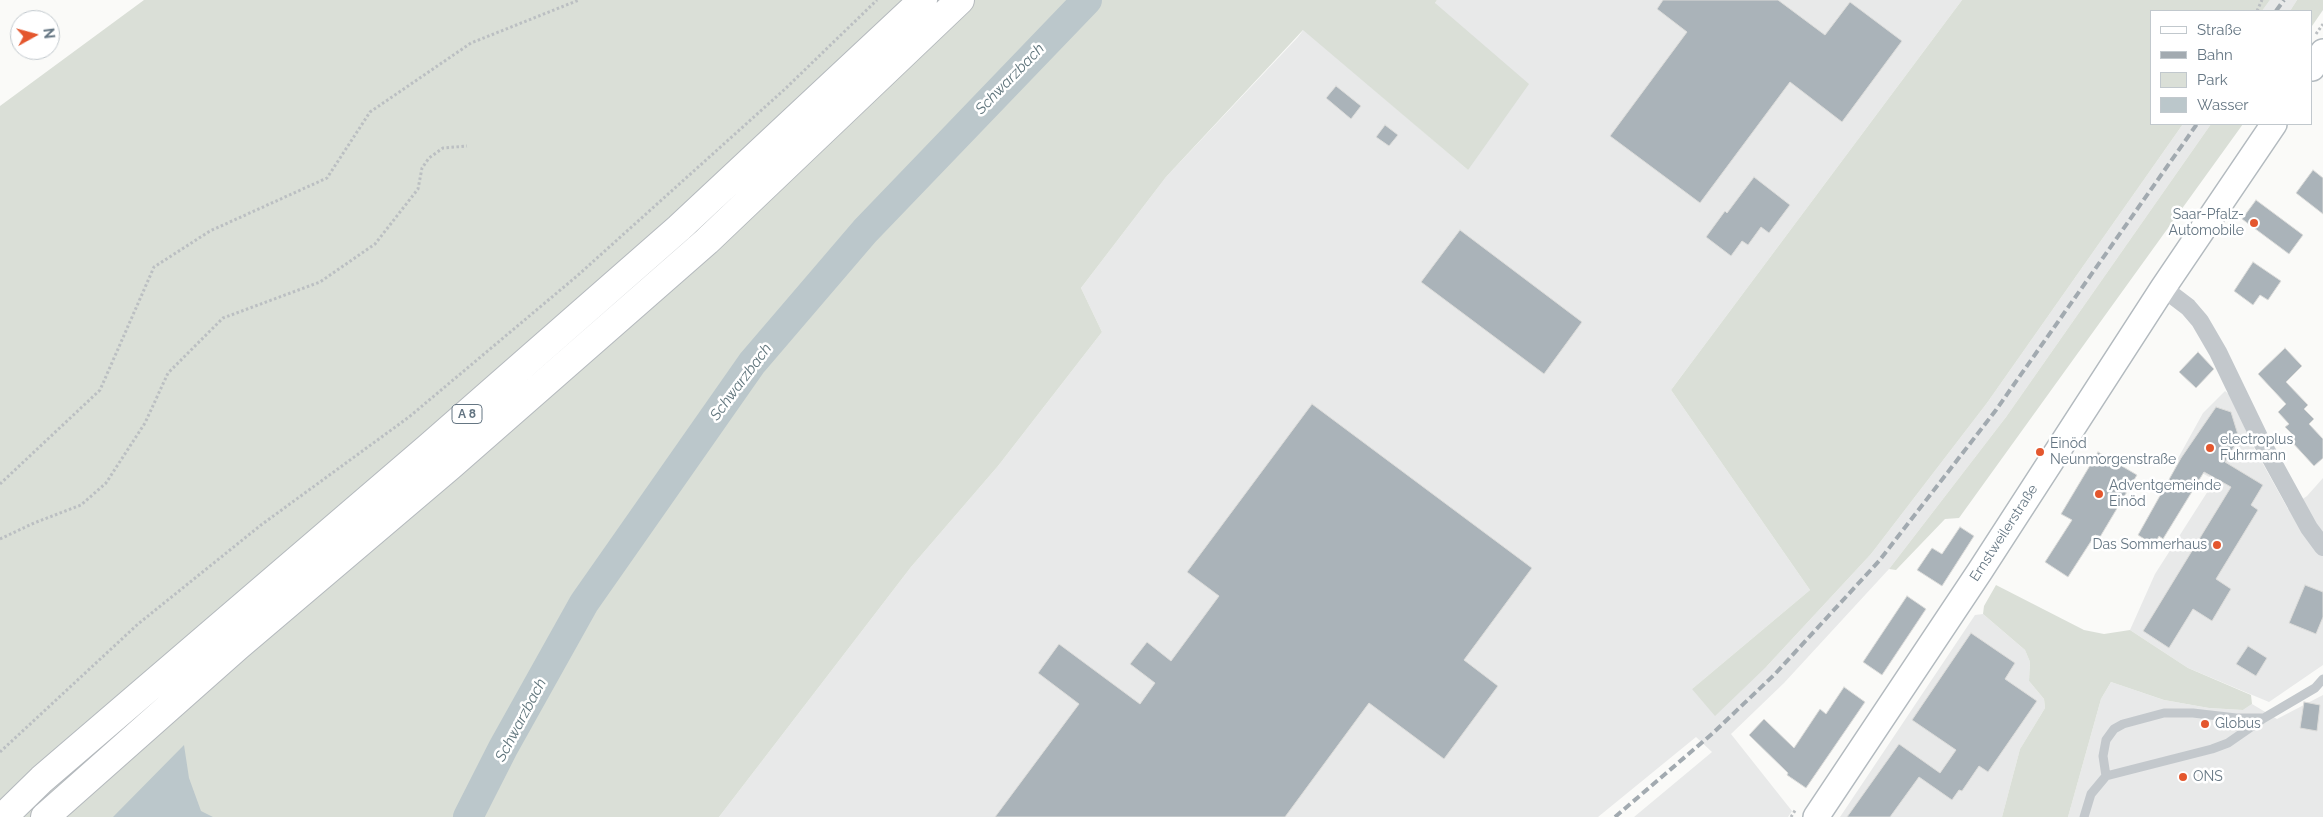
<!DOCTYPE html>
<html>
<head>
<meta charset="utf-8">
<style>
  body { margin:0 }
  #map { position:relative; width:2323px; height:817px; overflow:hidden; background:#fafaf8; font-family:Raleway,sans-serif }
  canvas { display:block }
  .legend { position:absolute; left:2150px; top:10px; width:162px; height:115px; box-sizing:border-box; background:#fff; border:1px solid #c1c8cd; margin:0; padding:6px 9px; list-style:none; font-size:15px; color:#657683 }
  .legend li { display:flex; align-items:center; gap:10px; height:25px }
  .legend b { width:25px; border:1px solid #c1c8cd }
  .north { position:absolute; left:10px; top:10px; width:50px; height:50px; box-sizing:border-box; background:#fff; border:1px solid #c1c8cd; border-radius:50%; rotate:83deg; font-size:14px; font-weight:700; line-height:20px; text-align:center; color:#657683 }
  .north::after { content:''; display:block; margin:auto; width:18px; height:22px; background:#e4572e; clip-path:polygon(50% 0,100% 100%,50% 72%,0 100%) }
</style>
</head>
<body>
<div id="map">
<canvas width="2323" height="817"></canvas>
<ul class="legend">
<li><b style="height:6px;background:#fff"></b>Straße</li>
<li><b style="height:6px;background:#a2aab0"></b>Bahn</li>
<li><b style="height:14px;background:#dadfd7"></b>Park</li>
<li><b style="height:14px;background:#bbc7cb"></b>Wasser</li>
</ul>
<div class="north">N</div>
</div>
<script>
const ctx = document.querySelector('canvas').getContext('2d');
ctx.lineJoin = 'round';
function fillPath(path, color) { ctx.fillStyle = color; ctx.fill(path, 'evenodd'); }
const shape = rows => new Path2D(rows.map(r => 'M' + r).join(''));
function trace(path, color, width, dash) { ctx.strokeStyle = color; ctx.lineWidth = width; ctx.lineCap = dash ? 'butt' : 'round'; ctx.setLineDash(dash || []); ctx.stroke(path); }
function write(font, color, halo, rows, align = 'center') {
  ctx.font = font + ' Raleway,sans-serif'; ctx.lineWidth = 5; ctx.setLineDash([]); ctx.textBaseline = 'middle'; ctx.strokeStyle = halo; ctx.fillStyle = color; for (const [text, x, y, turn = 0] of rows) {
    ctx.save(); ctx.translate(x, y); ctx.rotate((+turn || 0) * Math.PI / 180); ctx.textAlign = isNaN(turn) ? turn : align; if (halo) ctx.strokeText(text, 0, 0); ctx.fillText(text, 0, 0); ctx.restore();
  }
}
fillPath(shape([
  [1437,0,1962,0,1671,390,1810,590,1692,689,1767,666,1871,554,1987,403,2183,124,2211,124,2006,417,1889,569,1784,683,1731,734,1792,811,1788,817,1634,817,1712,752,1696,737,1598,817,719,817,911,567,998,466,1102,332,1081,288,1166,177,1298,37,1304,29,1468,170,1435,3],
  [2270,0,2297,0,2290,11,2262,11],
  [2225,391,2231,396,2253,446,2288,509,2307,496,2323,478,2323,665,2269,702,2188,668,2130,630,2155,574,2215,480,2177,460,2203,413],
  [1983,614,2025,650,2030,662,2029,681,2044,699,2045,708,2020,749,2002,817,1840,817,1975,615],
  [2111,682,2164,700,2209,708,2243,710,2252,704,2277,719,2323,695,2323,817,2068,817,2101,699]
]), '#e8e9e9');
fillPath(shape([
  [144,0,1437,0,1435,3,1529,84,1468,170,1303,30,1166,177,1081,288,1102,332,998,466,911,567,719,817,0,817,0,106],
  [1962,0,2270,0,2262,11,2152,11,2152,124,2183,124,1987,403,1871,554,1767,666,1715,716,1692,689,1810,590,1671,390],
  [2297,0,2323,0,2323,10,2312,26,2312,11,2290,11],
  [2211,124,2243,124,1959,518,1945,519,1896,570,1889,569,2006,417],
  [1996,585,2084,630,2104,634,2130,630,2188,668,2251,695,2252,704,2243,710,2209,708,2164,700,2111,682,2101,699,2068,817,2002,817,2020,749,2045,708,2044,699,2029,681,2030,662,2025,650,1983,614,1984,606]
]), '#dadfd7');
fillPath(shape([
  [184,745,189,778,201,811,213,817,113,817]
]), '#bbc7cb');
trace(shape([
  [468,817,503,748,584,603,752,363,865,231,1087,0]
]), '#bbc7cb', 30);
const building = shape([
  [1663,0,1778,0,1825,35,1850,2,1902,41,1842,122,1790,82,1700,203,1610,136,1687,32,1657,9,1663,0],
  [1336,86,1361,106,1351,119,1326,98,1336,86],
  [1385,125,1398,135,1389,146,1376,137,1385,125],
  [2313,170,2323,178,2323,214,2296,193,2313,170],
  [1754,177,1790,205,1769,233,1761,227,1748,245,1742,241,1731,256,1706,237,1725,211,1727,213,1754,177],
  [2256,200,2303,235,2289,254,2242,219,2256,200],
  [1460,230,1582,322,1544,374,1421,282,1460,230],
  [2253,262,2281,281,2268,300,2260,295,2253,305,2234,291,2253,262],
  [2285,348,2302,366,2286,382,2308,405,2304,409,2314,419,2309,424,2323,439,2323,458,2314,466,2291,441,2295,437,2285,427,2289,424,2278,412,2286,404,2258,374,2285,348],
  [2198,352,2214,369,2196,388,2179,372,2198,352],
  [1312,404,1532,568,1464,660,1498,686,1444,759,1369,703,1285,817,995,817,1079,704,1038,673,1059,644,1140,704,1155,683,1130,664,1147,642,1171,661,1219,596,1187,572,1312,404],
  [2216,407,2231,412,2239,438,2225,462,2263,485,2251,505,2258,510,2216,579,2231,589,2212,621,2193,609,2169,648,2143,631,2231,487,2204,472,2163,539,2159,536,2154,545,2138,535,2181,458,2216,407],
  [2098,452,2137,475,2100,537,2095,535,2068,577,2045,562,2072,520,2061,514,2098,452],
  [1960,527,1974,536,1942,586,1917,570,1932,548,1942,554,1960,527],
  [2305,585,2323,592,2323,617,2316,634,2289,623,2305,585],
  [1907,596,1926,609,1882,675,1863,662,1907,596],
  [1971,633,2015,663,2005,679,2037,701,1988,772,1979,766,1962,791,1959,790,1952,800,1919,777,1890,817,1847,817,1899,744,1940,773,1956,750,1912,720,1971,633],
  [2248,646,2267,658,2256,676,2236,664,2248,646],
  [1844,687,1865,702,1806,788,1787,775,1788,773,1749,735,1764,719,1794,748,1820,709,1826,714,1844,687],
  [2304,702,2320,705,2317,731,2300,728,2304,702]
]);
fillPath(building, '#aab3b9');
trace(building, '#dcdcda', 1);
const secondary = shape([
  [2312,68,2323,52],
  [1816,817,1980,571,2163,288,2274,124]
]);
const highway = shape([
  [3,817,42,779,428,448,679,228,923,0],
  [45,817,238,646,450,466,707,241,960,0]
]);
trace(secondary, '#b3babf', 28);
trace(highway, '#b4b9bd', 30);
trace(shape([
  [2257,11,2262,0],
  [2316,34,2323,24],
  [0,484,100,390,154,267,210,231,327,178,370,112,471,43,579,0],
  [0,539,34,523,81,505,106,483,145,423,168,373,223,318,320,282,375,244,418,189,422,168,429,158,443,148,467,146],
  [0,752,138,624,261,525,409,417,577,276,785,89,877,0],
  [1791,817,1796,809]
]), '#bbbfc2', 3, [2.5, 2.5]);
trace(shape([
  [2106,776,2103,756,2106,740,2114,729,2123,724,2164,713,2193,713,2236,718,2264,718],
  [2084,817,2091,794,2106,776,2212,749,2228,743,2264,718,2315,688,2323,679]
]), '#c3c8cc', 9);
trace(shape([
  [2163,288,2188,307,2200,321,2218,352,2259,437,2309,528,2323,547]
]), '#c3c8cc', 18);
trace(secondary, '#fff', 25);
trace(highway, '#fff', 28);
trace(shape([
  [2276,11,2284,0],
  [1615,817,1713,733,1775,674,1879,561,1996,410,2197,124]
]), '#a2aab0', 4, [8, 4]);
for (const [x, y, r, color] of [
  [2254,223,5,"#e4572e"],
  [2210,448,5,"#e4572e"],
  [2040,452,5,"#e4572e"],
  [2099,494,5,"#e4572e"],
  [2217,545,5,"#e4572e"],
  [2205,724,5,"#e4572e"],
  [2183,777,5,"#e4572e"]
]) { const dot = new Path2D(); dot.arc(x, y, r, 0, 2 * Math.PI); ctx.fillStyle = color; ctx.fill(dot); trace(dot, '#fff', 2); }
for (const [x, y, w] of [
  [467,414,30]
]) { const box = new Path2D(); box.roundRect(x - w / 2, y - 9.5, w, 19, 4); ctx.fillStyle = '#fff'; ctx.fill(box); trace(box, '#657683', 1); }
write('bold 12px', '#657683', null, [
  ["A 8",467,414]
]);
write('14px', '#657683', '#fff', [
  ["Saar-Pfalz-",2244,215,"right"],
  ["Automobile",2244,231,"right"],
  ["electroplus",2220,440],
  ["Fuhrmann",2220,456],
  ["Einöd",2050,444],
  ["Neunmorgenstraße",2050,460],
  ["Adventgemeinde",2109,486],
  ["Einöd",2109,502],
  ["Das Sommerhaus",2207,545,"right"],
  ["Globus",2215,724],
  ["ONS",2193,777]
], 'left');
write('14px', '#657683', '#fff', [
  ["Ernstweilerstraße",2004,533,-57]
]);
write('italic 15px', '#60757c', '#fff', [
  ["Schwarzbach",1010,79,-46],
  ["Schwarzbach",741,382,-53],
  ["Schwarzbach",521,720,-62]
]);
</script>
</body>
</html>
